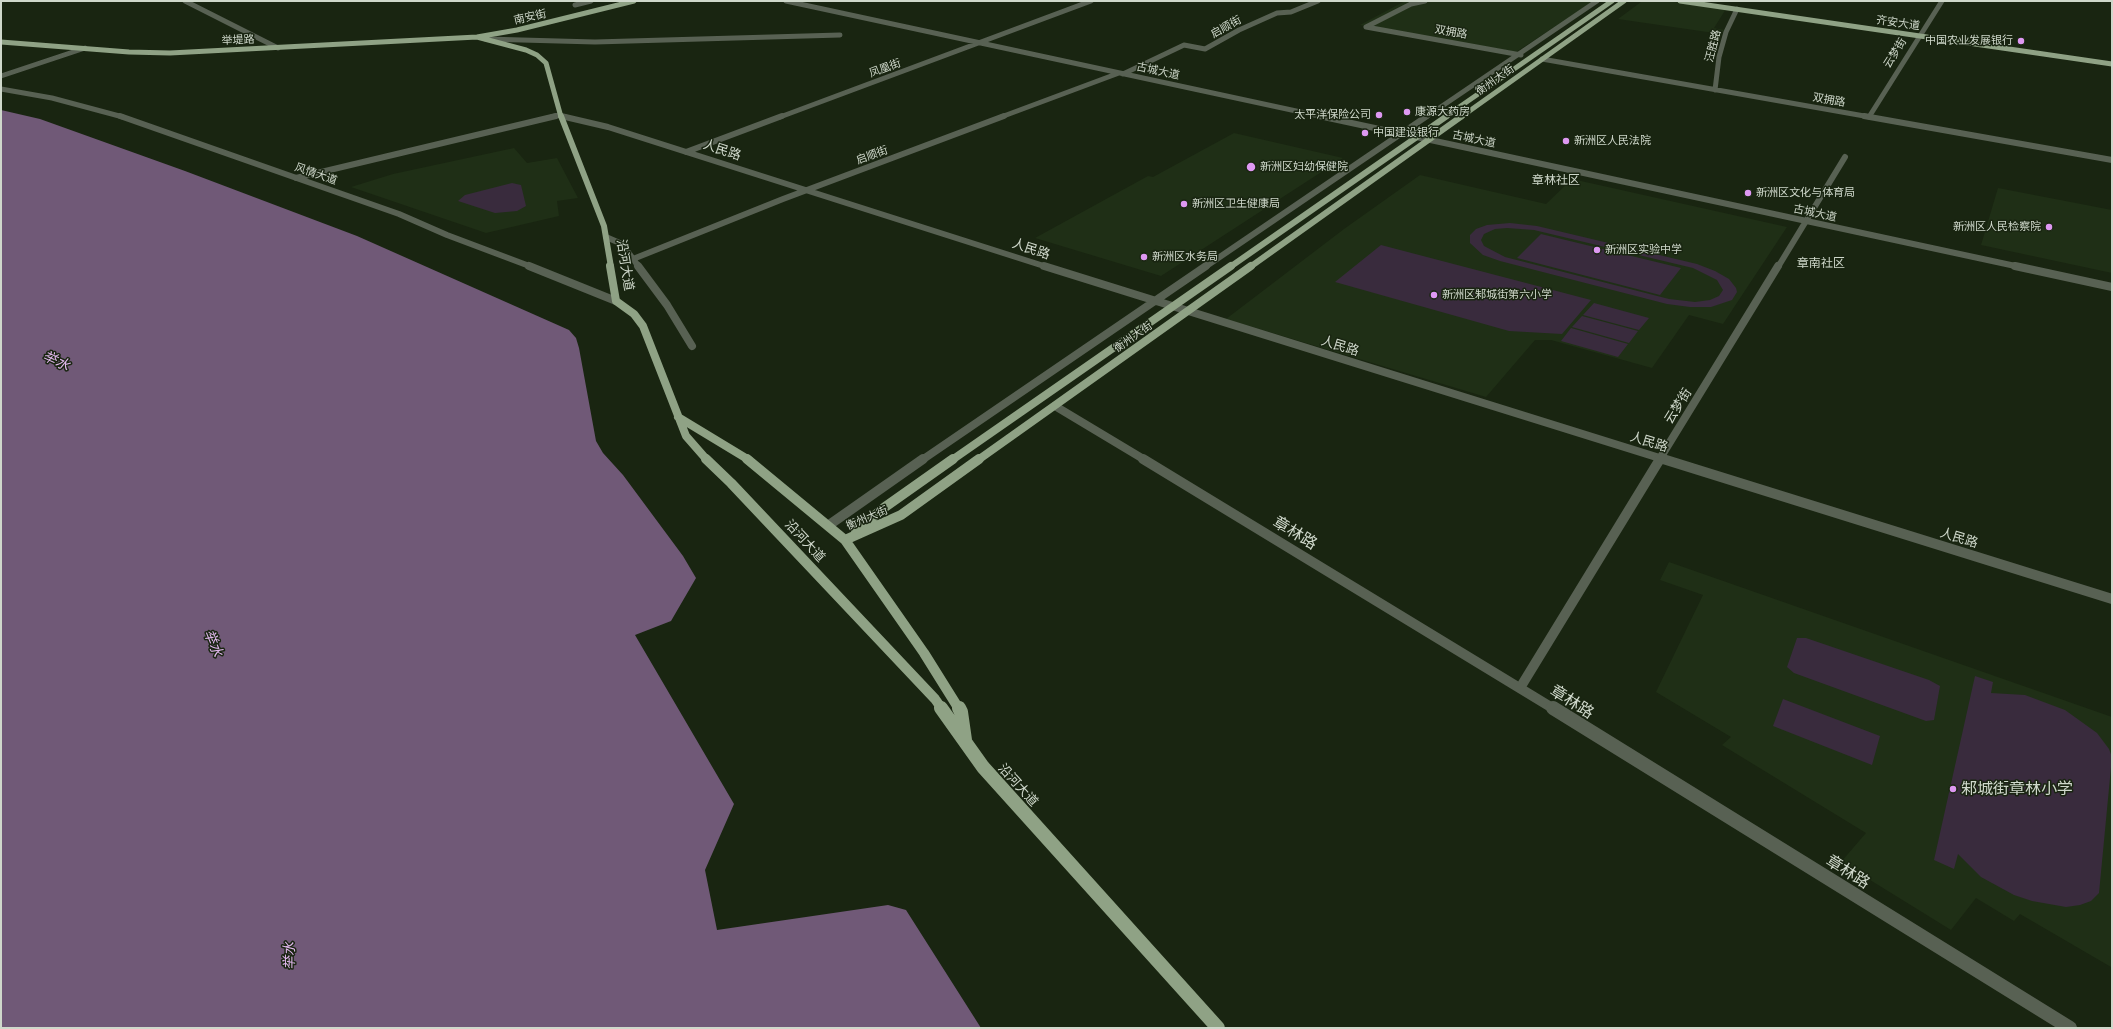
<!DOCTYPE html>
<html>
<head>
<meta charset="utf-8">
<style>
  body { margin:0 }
  #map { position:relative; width:2113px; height:1029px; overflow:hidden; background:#192511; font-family:"Asap Condensed",sans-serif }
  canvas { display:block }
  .frame { position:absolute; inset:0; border:2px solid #cfd8cb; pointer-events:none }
</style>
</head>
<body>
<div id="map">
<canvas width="2113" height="1029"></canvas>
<div class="frame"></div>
</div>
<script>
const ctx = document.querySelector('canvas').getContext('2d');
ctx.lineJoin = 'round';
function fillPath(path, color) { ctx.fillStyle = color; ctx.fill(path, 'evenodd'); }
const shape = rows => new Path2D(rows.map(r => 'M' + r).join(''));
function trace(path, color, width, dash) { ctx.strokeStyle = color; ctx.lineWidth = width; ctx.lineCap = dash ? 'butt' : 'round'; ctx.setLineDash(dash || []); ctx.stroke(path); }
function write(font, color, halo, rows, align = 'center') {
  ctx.font = font + ' "Asap Condensed","Noto Sans SC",sans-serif'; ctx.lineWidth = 3; ctx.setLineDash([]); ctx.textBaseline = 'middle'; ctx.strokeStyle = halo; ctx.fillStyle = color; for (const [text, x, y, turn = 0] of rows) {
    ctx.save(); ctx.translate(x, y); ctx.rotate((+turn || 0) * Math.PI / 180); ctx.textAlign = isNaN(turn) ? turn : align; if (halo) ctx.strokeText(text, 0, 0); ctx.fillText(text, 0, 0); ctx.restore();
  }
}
fillPath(shape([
  [1405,1,1594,1,1516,52,1360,25],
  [1652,1,1669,1,1726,9,1714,28,1724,30,1721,34,1618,19,1641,2],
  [1234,133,1343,158,1161,276,1035,238,1148,176,1153,177],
  [514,148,527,163,557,158,578,198,557,201,559,216,486,233,351,187,393,174],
  [1420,175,1546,204,1572,179,1787,227,1723,324,1689,315,1652,368,1551,340,1535,340,1486,397,1226,319,1344,229],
  [1998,188,2112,210,2112,273,1981,245],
  [1669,562,2112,717,2111,967,2020,914,2014,921,1976,898,1951,930,1841,862,1866,833,1722,745,1731,737,1656,692,1703,595,1660,580]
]), '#1f2f16');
fillPath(shape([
  [512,183,521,185,526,206,517,211,495,213,458,201,465,195],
  [1510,223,1537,226,1697,264,1715,271,1729,279,1736,288,1737,292,1732,300,1711,307,1690,307,1667,304,1500,261,1483,255,1470,243,1470,235,1476,229,1487,225],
  [1507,228,1534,230,1693,268,1717,280,1723,290,1719,296,1710,300,1695,302,1669,299,1505,257,1484,246,1481,240,1484,234,1495,229],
  [1541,234,1681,268,1660,295,1517,258],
  [1381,245,1591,300,1562,334,1509,331,1335,282],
  [1594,303,1649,318,1639,330,1583,315],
  [1582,316,1638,331,1629,343,1572,327],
  [1571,328,1628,344,1618,357,1561,341],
  [1797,638,1806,638,1929,680,1940,686,1934,720,1926,721,1794,673,1787,667],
  [1975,676,1993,682,1991,693,2025,695,2065,710,2097,733,2109,749,2112,757,2099,893,2091,901,2080,905,2066,907,2032,901,2014,895,1981,877,1958,854,1954,869,1934,860],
  [1783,699,1880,736,1872,765,1773,726]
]), '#392b3d');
fillPath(shape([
  [1,110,40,119,185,171,357,236,569,330,576,338,579,348,596,441,603,453,623,475,683,556,696,578,671,621,635,635,734,804,705,870,717,930,888,905,906,910,981,1028,1,1028]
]), '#705977');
trace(shape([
  [185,1,278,48],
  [786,1,1324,117],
  [575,5,591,1],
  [1366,27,1521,55],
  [1366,27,1411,4,1425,1],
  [485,39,595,42,840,35],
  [1542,59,1870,117],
  [1123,74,1184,45,1205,49,1239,30,1277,13,1291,12,1318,1],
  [1,76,85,48],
  [1,89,52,98,123,117],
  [1715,90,1719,57,1726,32,1737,9],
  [561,116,566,117],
  [551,117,560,115],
  [780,117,1091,1],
  [1001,117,1119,73],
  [1426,117,1597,1],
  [1869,117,1942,1]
]), '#586153', 5);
trace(shape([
  [120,116,399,214,447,235,532,267],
  [561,116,608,127,1047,267],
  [1319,116,2020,267],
  [1864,116,2112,160],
  [686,152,782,116],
  [296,178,556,116],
  [606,237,622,244,639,267],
  [633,259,783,199,1004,116],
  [1205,267,1427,116],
  [1778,267,1845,157]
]), '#586153', 6);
trace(shape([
  [529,266,616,301],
  [638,266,667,305,692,346],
  [1044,266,1666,460],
  [2015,266,2112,287],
  [1055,406,1145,460],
  [922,460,1206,266],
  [1659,460,1778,266]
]), '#586153', 8);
trace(shape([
  [1143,459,1554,709],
  [1663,459,2112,599],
  [829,525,923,459],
  [1520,688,1660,459]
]), '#586153', 10);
trace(shape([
  [1553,708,2070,1028]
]), '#586153', 14);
trace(shape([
  [1680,1,2112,64],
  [477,37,526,50,537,55,546,63,561,117],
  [1,42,129,52,170,53,477,37,517,30,634,1],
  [1445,117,1612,1],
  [1461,117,1624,1]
]), '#8fa285', 5);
trace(shape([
  [561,116,604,226,611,267],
  [1230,267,1447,116],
  [1250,267,1462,116]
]), '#8fa285', 6);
trace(shape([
  [610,266,616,301,634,314,643,326,686,436,707,460],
  [678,417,749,460],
  [952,460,1231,266],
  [978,460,1251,266]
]), '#8fa285', 8);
trace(shape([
  [706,459,731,483,935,699,942,709],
  [747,459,845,540,924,653,959,709],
  [856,531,885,507,953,459],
  [845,540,901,515,979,459]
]), '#8fa285', 10);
trace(shape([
  [941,708,983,767,1218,1028],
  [959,708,961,712,965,740]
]), '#8fa285', 14);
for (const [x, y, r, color] of [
  [2021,41,4,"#de98f2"],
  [1407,112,4,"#de98f2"],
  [1379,115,4,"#de98f2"],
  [1365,133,4,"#de98f2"],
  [1566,141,4,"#de98f2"],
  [1251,167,5,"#de98f2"],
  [1748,193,4,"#de98f2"],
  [1184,204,4,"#de98f2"],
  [2049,227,4,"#de98f2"],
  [1597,250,4,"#de98f2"],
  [1144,257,4,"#de98f2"],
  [1434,295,4,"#de98f2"],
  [1953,789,4,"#de98f2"]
]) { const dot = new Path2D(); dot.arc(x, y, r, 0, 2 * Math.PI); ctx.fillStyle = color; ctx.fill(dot); trace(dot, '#192511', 1.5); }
write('11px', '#cfd8cb', '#192511', [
  ["南安街",530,17,-13],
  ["齐安大道",1898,23,8],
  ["启顺街",1226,27,-29],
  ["双拥路",1451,32,10],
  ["举堤路",238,40,-3],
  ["汪胜路",1713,46,-76],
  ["云梦街",1895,53,-58],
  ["凤凰街",885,68,-20],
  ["古城大道",1158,71,12],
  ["衡州大街",1495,80,-35],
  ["双拥路",1829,100,10],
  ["古城大道",1474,139,12],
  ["启顺街",872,155,-20],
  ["风情大道",316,174,19],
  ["古城大道",1815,213,12],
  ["衡州大街",1133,337,-35],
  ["衡州大街",867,518,-23]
]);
write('11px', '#cfd8cb', '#192511', [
  ["中国农业发展银行",2013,41,"right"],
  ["康源大药房",1415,112],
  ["太平洋保险公司",1371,115,"right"],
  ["中国建设银行",1373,133],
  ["新洲区人民法院",1574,141],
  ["新洲区妇幼保健院",1260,167],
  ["新洲区文化与体育局",1756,193],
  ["新洲区卫生健康局",1192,204],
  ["新洲区人民检察院",2041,227,"right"],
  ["新洲区实验中学",1605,250],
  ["新洲区水务局",1152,257],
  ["新洲区邾城街第六小学",1442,295]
], 'left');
write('12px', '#cfd8cb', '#192511', [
  ["章林社区",1556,180],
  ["章南社区",1821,263]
]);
write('13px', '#cfd8cb', '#192511', [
  ["人民路",722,150,18],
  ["人民路",1031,249,18],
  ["沿河大道",625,265,81],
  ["人民路",1340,346,17],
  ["云梦街",1678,406,-58],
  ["人民路",1649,442,17],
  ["人民路",1959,538,17],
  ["沿河大道",805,541,47],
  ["沿河大道",1018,785,48]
]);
write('italic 14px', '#e0b7ec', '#192511', [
  ["举水",56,361,25],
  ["举水",213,643,68],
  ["举水",290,956,-90]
]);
write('16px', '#cfd8cb', '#192511', [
  ["章林路",1295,533,31],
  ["章林路",1572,702,32],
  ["章林路",1848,872,32]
]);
write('16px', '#cfd8cb', '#192511', [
  ["邾城街章林小学",1961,789]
], 'left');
</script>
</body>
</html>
